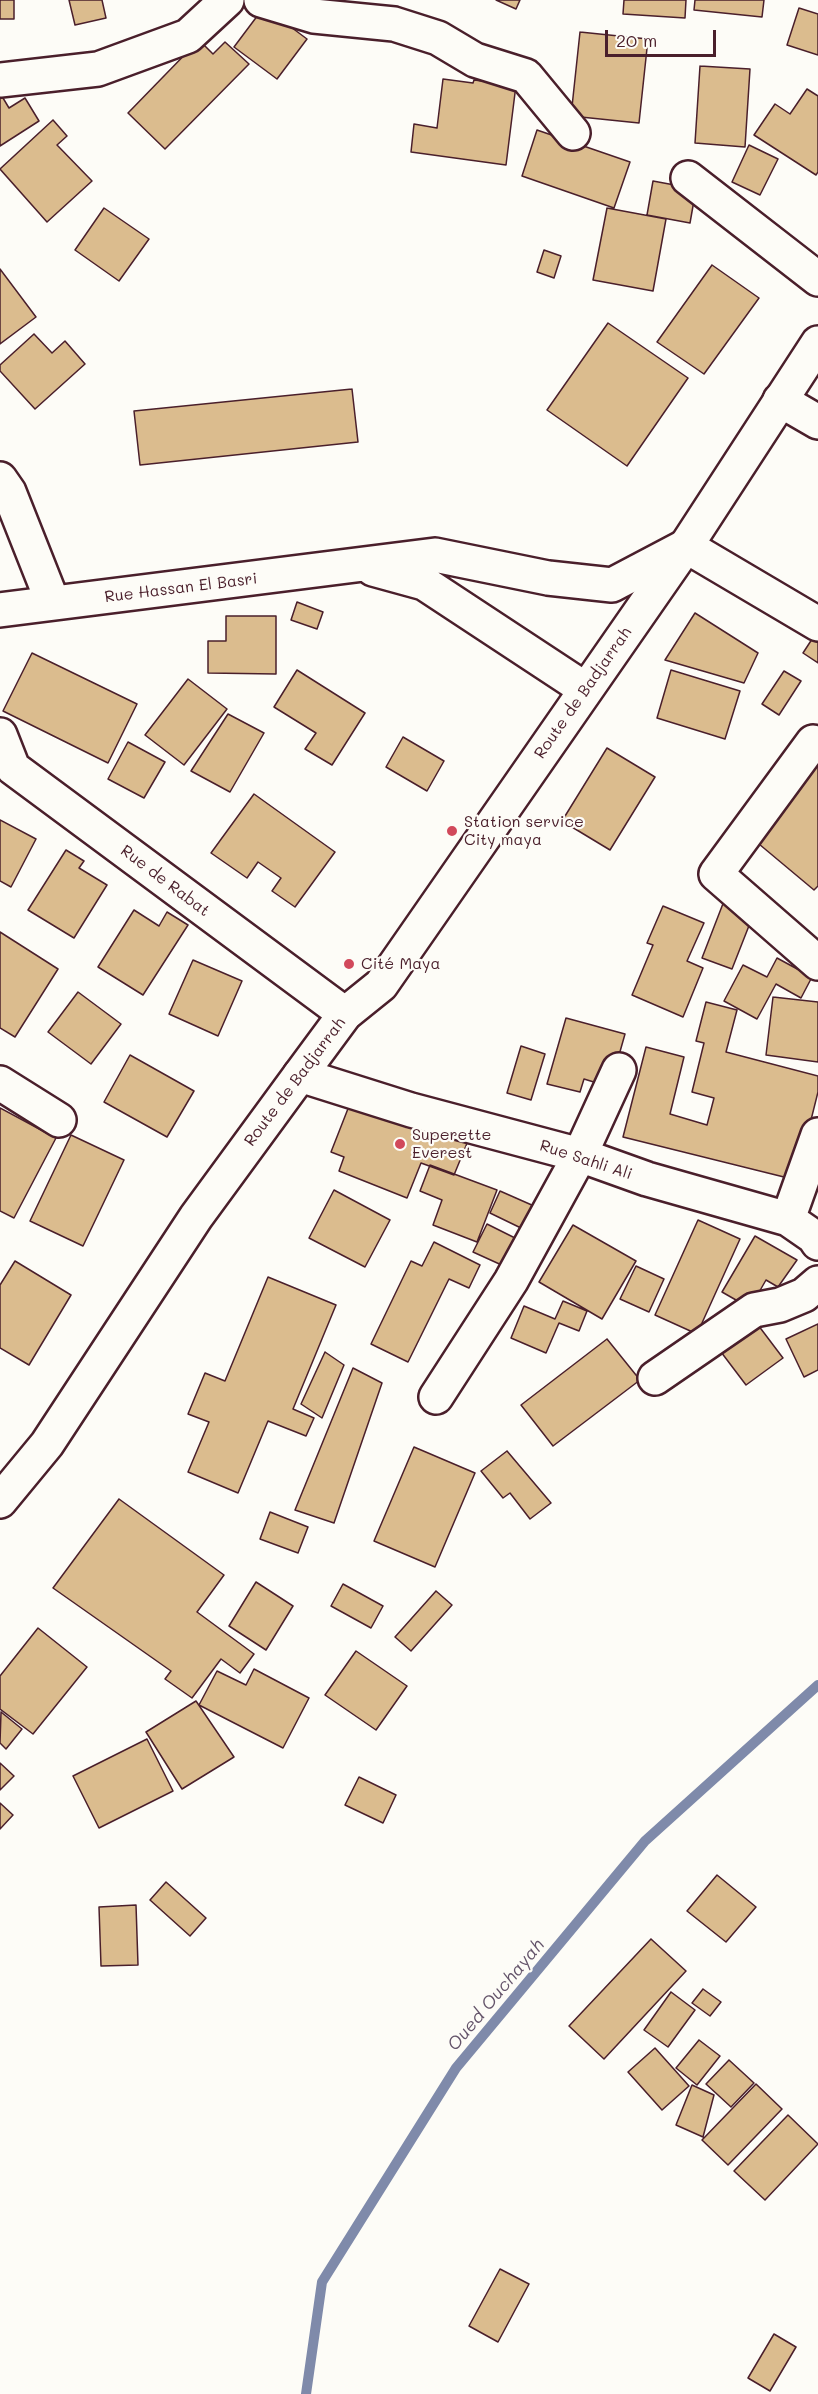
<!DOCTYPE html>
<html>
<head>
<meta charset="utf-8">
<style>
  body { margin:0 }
  #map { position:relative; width:818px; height:2394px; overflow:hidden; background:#fdfcf7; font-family:Mali,sans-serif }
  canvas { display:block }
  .scale { position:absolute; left:605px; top:30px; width:111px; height:27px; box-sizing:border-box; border:3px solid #4a1f2b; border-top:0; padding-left:8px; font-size:18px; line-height:21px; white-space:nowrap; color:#4a1f2b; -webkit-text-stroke:4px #fdfcf7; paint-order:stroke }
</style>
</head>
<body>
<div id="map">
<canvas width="818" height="2394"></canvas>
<div class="scale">20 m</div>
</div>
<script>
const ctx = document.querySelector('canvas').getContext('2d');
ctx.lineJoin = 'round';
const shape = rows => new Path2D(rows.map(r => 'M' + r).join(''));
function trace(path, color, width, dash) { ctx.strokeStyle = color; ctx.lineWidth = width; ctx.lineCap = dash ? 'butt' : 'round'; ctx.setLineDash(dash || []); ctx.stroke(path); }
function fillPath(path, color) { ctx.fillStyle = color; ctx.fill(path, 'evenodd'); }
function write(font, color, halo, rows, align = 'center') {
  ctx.font = font + ' Mali,sans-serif'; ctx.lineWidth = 4.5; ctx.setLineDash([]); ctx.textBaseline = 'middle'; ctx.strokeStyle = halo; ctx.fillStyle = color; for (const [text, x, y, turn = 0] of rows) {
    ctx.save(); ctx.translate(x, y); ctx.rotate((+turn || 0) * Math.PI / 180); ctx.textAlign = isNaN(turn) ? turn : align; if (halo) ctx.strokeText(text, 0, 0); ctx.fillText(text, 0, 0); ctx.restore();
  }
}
trace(shape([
  [306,2394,322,2282,456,2068,645,1841,818,1685]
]), '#7f8aaa', 10);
const building = shape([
  [0,0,14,0,14,19,0,19,0,0],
  [69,0,102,0,106,18,75,25,69,0],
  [496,0,520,0,516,9,496,0],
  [624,0,686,0,685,18,623,14,624,0],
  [695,0,764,0,762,17,694,10,695,0],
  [264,7,307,39,277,79,234,47,264,7],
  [799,8,818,14,818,55,787,45,799,8],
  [580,32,648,39,639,123,571,116,580,32],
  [199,40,213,54,225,42,249,64,165,149,128,113,199,40],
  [700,66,750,69,745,147,695,143,700,66],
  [443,79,473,83,474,80,516,85,506,165,411,152,414,124,437,128,443,79],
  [807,89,818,96,818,172,816,175,754,135,775,104,790,114,807,89],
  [0,93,9,108,25,98,39,121,0,146,0,93],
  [53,120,67,136,57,145,92,181,47,222,0,169,53,120],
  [537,130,630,162,614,208,522,176,537,130],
  [749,145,778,159,760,195,732,182,749,145],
  [653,181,696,189,690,223,647,215,653,181],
  [104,208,149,239,119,281,75,250,104,208],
  [607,208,666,219,653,291,593,280,607,208],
  [544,250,561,256,554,278,537,272,544,250],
  [712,265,759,298,704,374,657,342,712,265],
  [0,269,36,317,0,344,0,269],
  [608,323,688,378,627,466,547,410,608,323],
  [34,334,52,353,65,341,85,364,35,409,0,371,0,365,34,334],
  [352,389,358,442,140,465,134,411,352,389],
  [297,602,323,612,317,629,291,620,297,602],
  [695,613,758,653,744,683,665,660,695,613],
  [226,616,276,616,276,674,208,673,208,641,226,641,226,616],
  [816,633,818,635,818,663,803,653,816,633],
  [32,653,137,704,108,763,3,711,32,653],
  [297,670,365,713,332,765,305,749,316,733,274,707,297,670],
  [671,670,740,691,725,739,657,718,671,670],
  [784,671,801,681,779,715,762,704,784,671],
  [188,679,227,709,184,765,145,735,188,679],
  [228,714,264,733,230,792,191,771,228,714],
  [403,737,444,761,427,791,386,767,403,737],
  [128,742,165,762,144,798,108,779,128,742],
  [607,748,655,777,610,850,562,821,607,748],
  [818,763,818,886,814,890,753,839,818,763],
  [254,794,335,852,295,907,272,891,281,878,258,862,247,878,211,853,254,794],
  [0,820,36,839,11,887,0,881,0,820],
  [66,850,84,861,79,868,107,885,74,938,28,910,66,850],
  [724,901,754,913,732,969,702,958,724,901],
  [663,906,704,923,687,961,703,968,683,1017,632,995,653,945,647,943,663,906],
  [134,910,159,926,167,912,188,925,143,995,98,967,134,910],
  [0,932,58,969,15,1037,0,1028,0,932],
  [777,958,812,977,801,998,776,984,757,1019,724,1001,743,965,767,977,777,958],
  [193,960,242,981,218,1036,169,1014,193,960],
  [78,992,121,1024,91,1064,48,1032,78,992],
  [773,997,818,1002,818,1062,766,1055,773,997],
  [706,1002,737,1010,726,1052,818,1076,818,1092,796,1180,623,1137,646,1047,684,1057,670,1114,707,1125,714,1098,692,1092,704,1043,696,1041,706,1002],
  [566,1018,625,1034,610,1087,584,1079,580,1092,547,1084,566,1018],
  [521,1046,545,1054,531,1100,507,1093,521,1046],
  [130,1055,194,1091,167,1137,104,1102,130,1055],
  [351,1101,470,1136,454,1175,421,1163,407,1198,339,1171,344,1157,331,1152,351,1101],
  [0,1108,56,1138,14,1218,0,1211,0,1108],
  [71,1135,124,1160,83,1246,30,1221,71,1135],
  [430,1165,497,1190,477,1242,433,1225,442,1200,420,1191,430,1165],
  [334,1190,390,1220,365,1267,309,1238,334,1190],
  [500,1191,534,1206,523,1229,490,1213,500,1191],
  [698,1220,740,1239,697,1334,655,1315,698,1220],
  [487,1224,519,1240,506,1267,473,1252,487,1224],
  [573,1225,636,1261,602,1319,539,1282,573,1225],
  [755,1236,797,1260,778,1287,766,1280,750,1308,722,1292,755,1236],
  [434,1242,480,1265,469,1288,449,1279,408,1362,371,1344,411,1261,422,1266,434,1242],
  [15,1261,71,1295,29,1365,0,1348,0,1285,15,1261],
  [636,1266,664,1279,649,1312,620,1299,636,1266],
  [268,1277,336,1305,293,1409,314,1418,306,1436,268,1421,238,1493,188,1472,209,1422,188,1414,205,1373,225,1381,268,1277],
  [563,1301,587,1311,579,1331,559,1323,546,1353,511,1338,524,1306,555,1319,563,1301],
  [755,1321,783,1358,746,1385,718,1348,755,1321],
  [818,1324,818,1370,804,1377,786,1339,818,1324],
  [607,1339,640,1380,553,1446,521,1405,607,1339],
  [325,1352,344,1365,322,1418,301,1404,325,1352],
  [353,1368,382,1383,334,1523,295,1510,353,1368],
  [414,1447,475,1473,435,1567,374,1541,414,1447],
  [507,1451,551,1503,530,1519,510,1493,503,1498,481,1471,507,1451],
  [119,1499,224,1575,197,1612,254,1654,240,1673,221,1659,192,1698,165,1679,171,1671,53,1588,119,1499],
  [270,1512,308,1527,298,1553,260,1539,270,1512],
  [256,1582,293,1606,266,1650,229,1626,256,1582],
  [343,1584,383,1606,371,1628,331,1606,343,1584],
  [436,1591,452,1605,411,1651,395,1637,436,1591],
  [38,1628,87,1667,33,1734,0,1709,0,1676,38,1628],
  [356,1651,407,1686,376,1730,325,1695,356,1651],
  [254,1669,309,1698,283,1748,199,1705,217,1671,246,1685,254,1669],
  [196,1701,234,1757,182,1789,146,1732,196,1701],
  [1,1712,22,1729,6,1749,0,1743,1,1712],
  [147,1739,173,1791,99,1828,73,1776,147,1739],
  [0,1763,14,1776,0,1790,0,1763],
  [359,1777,396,1795,383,1823,345,1805,359,1777],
  [0,1803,13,1815,0,1829,0,1803],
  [717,1875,756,1907,726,1942,687,1911,717,1875],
  [166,1882,206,1918,190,1936,150,1900,166,1882],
  [136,1905,138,1965,101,1966,99,1907,136,1905],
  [651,1939,686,1971,604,2059,569,2026,651,1939],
  [703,1989,721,2002,710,2016,692,2003,703,1989],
  [671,1992,695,2010,668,2047,644,2030,671,1992],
  [699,2040,720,2056,697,2085,676,2068,699,2040],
  [655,2048,689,2086,662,2110,628,2072,655,2048],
  [729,2060,754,2083,731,2107,706,2084,729,2060],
  [756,2084,782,2109,728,2165,702,2140,756,2084],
  [692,2085,714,2095,703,2137,676,2125,692,2085],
  [788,2115,818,2144,765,2200,734,2171,788,2115],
  [500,2269,529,2284,498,2342,469,2326,500,2269],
  [774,2334,796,2347,770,2391,748,2378,774,2334]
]);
fillPath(building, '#dbbc8e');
trace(building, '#4a1f2b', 1.5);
const minor = shape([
  [261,0,314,16,394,24,438,38,475,60,526,76,573,133],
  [0,80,98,69,188,36,227,0],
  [688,178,818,279],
  [0,479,9,492,53,603],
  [373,569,424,583,585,689],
  [0,610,435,555,548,578,612,585,686,546,818,624],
  [0,735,13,768,345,1014],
  [813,742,716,874,818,963],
  [300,1075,411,1110,580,1155,647,1179,788,1219,818,1135],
  [0,1083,59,1120],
  [788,1219,814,1237,818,1243],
  [655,1378,754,1310,780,1305,804,1295,818,1283],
  [436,1397,511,1281,580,1155,619,1070]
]);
const tertiary = shape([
  [780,400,818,422]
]);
const secondary = shape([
  [0,1501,47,1444,196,1217,300,1075,345,1014,381,985,686,546,818,343]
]);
trace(minor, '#4a1f2b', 38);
trace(tertiary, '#4a1f2b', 38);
trace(secondary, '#4a1f2b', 38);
trace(minor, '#fdfcf7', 33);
trace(tertiary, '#fdfcf7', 33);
trace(secondary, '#fdfcf7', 33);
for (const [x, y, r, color] of [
  [452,831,6,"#d1495b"],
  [349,964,6,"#d1495b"],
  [400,1144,6,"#d1495b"]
]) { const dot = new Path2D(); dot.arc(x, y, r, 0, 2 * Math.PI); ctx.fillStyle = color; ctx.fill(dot); trace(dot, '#fdfcf7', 2); }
write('16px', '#4a1f2b', '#fdfcf7', [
  ["Rue Hassan El Basri",181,588,-7],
  ["Route de Badjarrah",583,693,-55],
  ["Rue de Rabat",165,881,37],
  ["Route de Badjarrah",295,1082,-53],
  ["Rue Sahli Ali",586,1160,18]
]);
write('16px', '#4a1f2b', '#fdfcf7', [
  ["Station service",464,822],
  ["City maya",464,840],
  ["Cité Maya",361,964],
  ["Superette",412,1135],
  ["Everest",412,1153]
], 'left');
write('italic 18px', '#64546a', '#fdfcf7', [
  ["Oued Ouchayah",496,1995,-50]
]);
</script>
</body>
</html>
